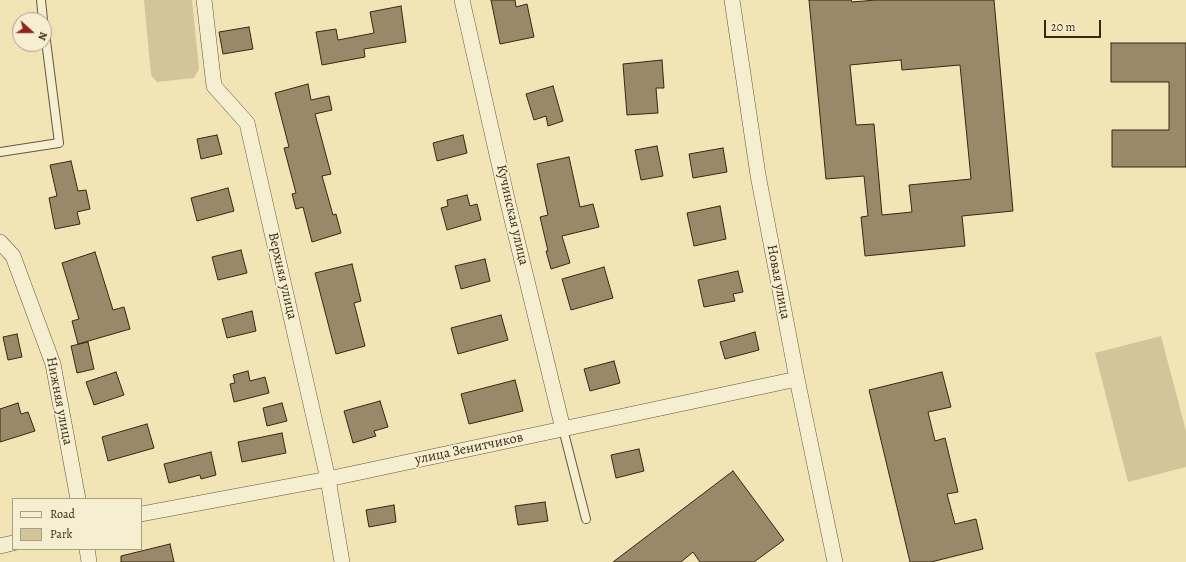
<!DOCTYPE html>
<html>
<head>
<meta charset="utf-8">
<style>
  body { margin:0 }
  #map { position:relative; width:1186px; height:562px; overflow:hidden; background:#f1e5b6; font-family:Alegreya,serif }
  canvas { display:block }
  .legend { position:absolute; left:12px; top:498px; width:130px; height:52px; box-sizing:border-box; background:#f6eed0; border:1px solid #ab9e84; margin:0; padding:5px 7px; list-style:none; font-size:12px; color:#3a2613 }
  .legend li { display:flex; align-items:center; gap:8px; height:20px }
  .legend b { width:20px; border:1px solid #ab9e84 }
  .north { position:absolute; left:12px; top:12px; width:40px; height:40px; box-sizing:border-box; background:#f6eed0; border:1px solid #ab9e84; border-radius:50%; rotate:111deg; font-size:11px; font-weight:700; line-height:16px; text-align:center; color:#3a2613 }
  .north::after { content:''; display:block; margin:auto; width:14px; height:18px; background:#8f2418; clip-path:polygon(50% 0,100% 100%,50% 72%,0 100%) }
  .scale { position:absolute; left:1044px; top:20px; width:57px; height:18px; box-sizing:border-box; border:2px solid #3a2613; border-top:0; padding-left:5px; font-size:12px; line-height:14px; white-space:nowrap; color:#3a2613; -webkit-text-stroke:3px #f6eed0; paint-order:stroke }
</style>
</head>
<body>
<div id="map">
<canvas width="1186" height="562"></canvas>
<ul class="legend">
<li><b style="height:5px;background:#f6eed0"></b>Road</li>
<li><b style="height:11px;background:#d2c59a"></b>Park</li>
</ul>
<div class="north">N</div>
<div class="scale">20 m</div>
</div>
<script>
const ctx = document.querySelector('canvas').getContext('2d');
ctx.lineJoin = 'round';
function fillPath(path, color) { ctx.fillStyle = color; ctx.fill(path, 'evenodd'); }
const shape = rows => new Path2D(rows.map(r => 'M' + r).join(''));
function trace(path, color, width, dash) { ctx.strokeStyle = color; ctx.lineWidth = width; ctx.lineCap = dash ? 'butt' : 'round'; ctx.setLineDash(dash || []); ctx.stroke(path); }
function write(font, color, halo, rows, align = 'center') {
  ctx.font = font + ' Alegreya,serif'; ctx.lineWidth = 3.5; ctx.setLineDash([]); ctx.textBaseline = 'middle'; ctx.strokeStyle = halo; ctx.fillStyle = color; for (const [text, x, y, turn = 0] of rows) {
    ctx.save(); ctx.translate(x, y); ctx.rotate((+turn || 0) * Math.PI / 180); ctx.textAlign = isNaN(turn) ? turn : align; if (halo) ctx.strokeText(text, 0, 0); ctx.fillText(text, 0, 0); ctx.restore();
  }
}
fillPath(shape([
  [144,0,192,0,199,69,194,78,157,82,151,75],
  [1161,336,1186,431,1186,467,1128,482,1095,353]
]), '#d2c59a');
const building = shape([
  [491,0,515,0,516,7,527,4,534,37,500,44,491,0],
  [809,0,851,0,852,2,876,0,994,0,1013,211,962,216,965,246,865,256,861,217,868,216,864,176,826,179,809,0],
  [901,60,902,70,960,65,971,179,909,185,912,212,882,215,874,124,856,125,850,65,901,60],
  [401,6,406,42,364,49,365,57,322,65,316,32,336,29,338,40,374,33,370,12,401,6],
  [249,27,253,49,223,54,219,32,249,27],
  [1111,43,1186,43,1186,167,1112,167,1112,130,1169,130,1169,82,1111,82,1111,43],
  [662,60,664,88,656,88,658,113,627,115,623,64,662,60],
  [308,84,311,100,329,96,332,110,315,114,331,174,322,176,333,215,336,214,341,233,312,242,303,207,296,209,292,194,296,193,284,148,289,147,275,93,308,84],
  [553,86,563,121,548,126,546,116,534,120,526,94,553,86],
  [217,135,222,154,201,159,197,139,217,135],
  [463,135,467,153,437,161,433,143,463,135],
  [657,146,663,176,641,180,635,150,657,146],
  [723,148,727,172,693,178,689,154,723,148],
  [569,157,580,207,593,204,599,227,562,236,570,263,551,269,546,251,548,251,540,217,548,215,537,164,569,157],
  [71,161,78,191,86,190,90,209,77,212,80,224,55,229,49,198,57,196,50,165,71,161],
  [228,188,234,211,197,221,191,198,228,188],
  [467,195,470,206,477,204,481,220,447,230,441,208,448,206,447,200,467,195],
  [720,206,726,239,694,246,687,213,720,206],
  [241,250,247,273,218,280,212,257,241,250],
  [95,252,113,310,124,307,130,329,78,344,72,321,79,319,62,263,95,252],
  [485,259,490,281,461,289,455,266,485,259],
  [352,264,361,301,354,303,365,346,336,354,315,273,352,264],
  [604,267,613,298,571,310,562,279,604,267],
  [738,271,743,292,733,294,735,301,704,307,698,280,738,271],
  [252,311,256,331,227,338,222,319,252,311],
  [501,315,508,340,458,354,451,328,501,315],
  [755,332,759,350,725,359,720,342,755,332],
  [17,334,22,357,8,360,3,337,17,334],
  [88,342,94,369,77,373,71,346,88,342],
  [614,361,620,383,590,391,584,369,614,361],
  [248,371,250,381,265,377,269,393,234,402,230,384,235,383,233,375,248,371],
  [116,372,124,395,94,405,86,382,116,372],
  [942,372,951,407,928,412,935,441,945,438,958,492,947,494,955,524,976,519,983,549,931,562,910,562,869,390,942,372],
  [515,380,523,411,469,424,461,394,515,380],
  [380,401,388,427,374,431,376,436,353,443,344,411,380,401],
  [18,403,21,414,28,412,35,431,0,442,0,409,18,403],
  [282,403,287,421,267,426,263,408,282,403],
  [147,424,154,448,108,461,102,437,147,424],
  [282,433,286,453,242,462,238,442,282,433],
  [639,449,644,471,616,478,611,455,639,449],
  [211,452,216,475,201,479,200,475,169,483,164,464,211,452],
  [733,471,784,540,754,562,700,562,693,552,681,562,613,562,733,471],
  [545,502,548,521,518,525,515,506,545,502],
  [394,505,396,522,369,527,366,510,394,505],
  [170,544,174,562,121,562,121,556,170,544]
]);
fillPath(building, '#998968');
trace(building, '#3a2613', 1);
const service = shape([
  [41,0,43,20],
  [0,152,59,143,44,25],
  [563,429,586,519]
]);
const minor = shape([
  [204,0,214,86,247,123,328,479,342,562],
  [462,0,508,203,563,429],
  [732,0,758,175,797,379,835,562],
  [0,242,13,256,53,364,78,499],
  [141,514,328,479,797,379],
  [0,546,13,543],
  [87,549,89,562]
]);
trace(service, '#68563c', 10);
trace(minor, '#68563c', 16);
trace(service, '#f6eed0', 8);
trace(minor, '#f6eed0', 15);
write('14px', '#3a2613', '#f6eed0', [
  ["Кучинская улица",512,215,77],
  ["Верхняя улица",282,276,77],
  ["Новая улица",778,282,79],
  ["Нижняя улица",59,401,79],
  ["улица Зенитчиков",469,449,-12]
]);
</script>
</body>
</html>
